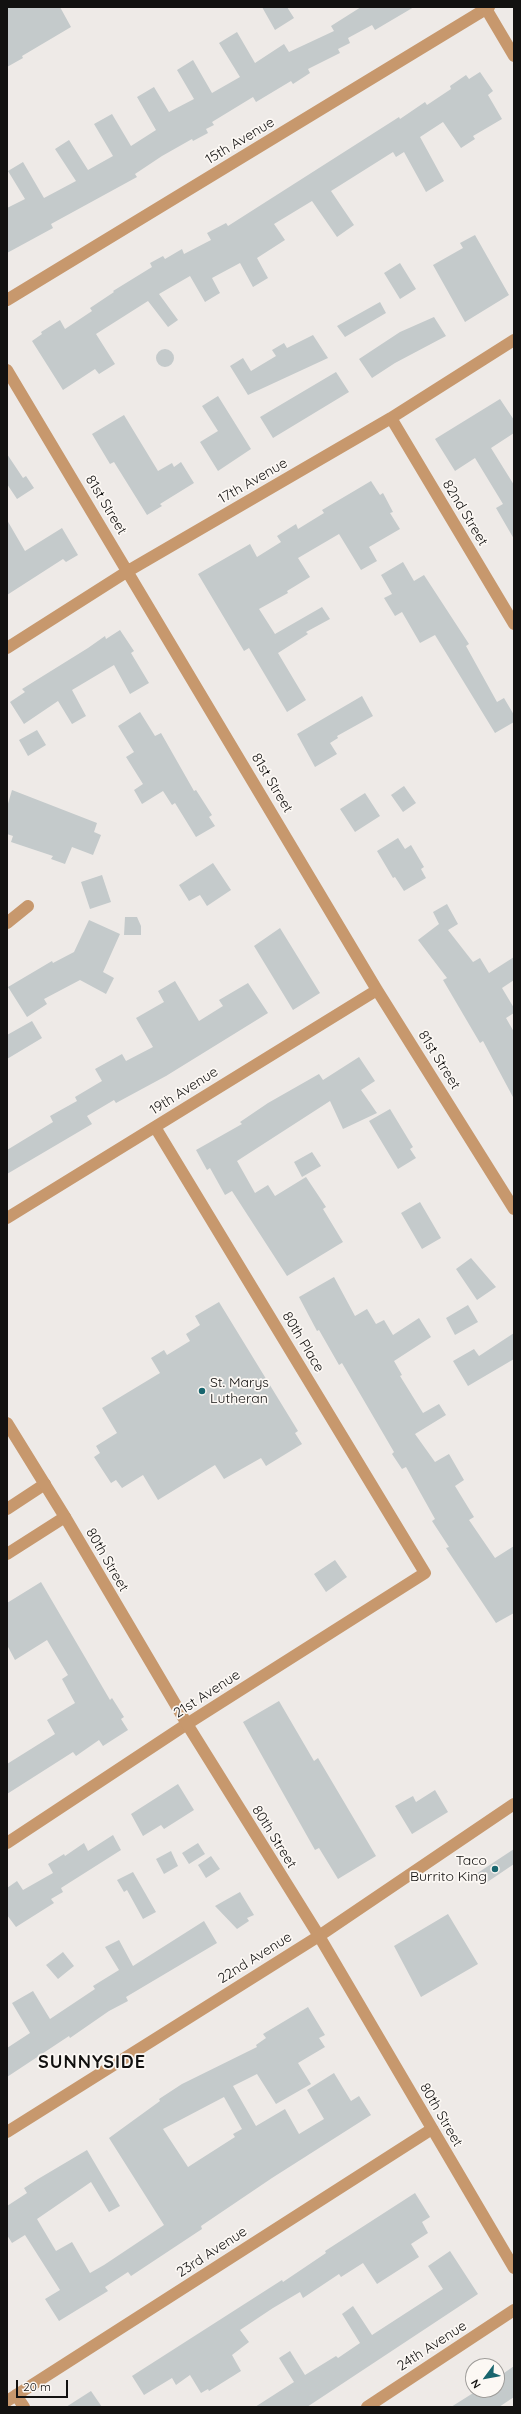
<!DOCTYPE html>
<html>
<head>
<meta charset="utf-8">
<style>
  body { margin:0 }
  #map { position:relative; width:521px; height:2414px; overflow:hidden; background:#eeeae7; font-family:Quicksand,sans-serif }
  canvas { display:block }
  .frame { position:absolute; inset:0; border:8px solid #121110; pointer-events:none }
  .north { position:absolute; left:465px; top:2358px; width:40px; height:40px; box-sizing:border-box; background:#fcf8f4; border:1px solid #9e9c99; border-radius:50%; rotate:238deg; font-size:11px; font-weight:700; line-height:16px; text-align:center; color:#121110 }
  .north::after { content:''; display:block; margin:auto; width:14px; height:18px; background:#18656e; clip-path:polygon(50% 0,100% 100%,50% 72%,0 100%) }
  .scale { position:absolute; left:16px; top:2380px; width:52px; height:18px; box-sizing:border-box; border:2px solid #121110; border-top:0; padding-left:5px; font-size:12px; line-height:14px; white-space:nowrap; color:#121110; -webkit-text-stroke:3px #fcf8f4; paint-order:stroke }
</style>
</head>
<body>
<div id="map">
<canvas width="521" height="2414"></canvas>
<div class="frame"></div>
<div class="north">N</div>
<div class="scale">20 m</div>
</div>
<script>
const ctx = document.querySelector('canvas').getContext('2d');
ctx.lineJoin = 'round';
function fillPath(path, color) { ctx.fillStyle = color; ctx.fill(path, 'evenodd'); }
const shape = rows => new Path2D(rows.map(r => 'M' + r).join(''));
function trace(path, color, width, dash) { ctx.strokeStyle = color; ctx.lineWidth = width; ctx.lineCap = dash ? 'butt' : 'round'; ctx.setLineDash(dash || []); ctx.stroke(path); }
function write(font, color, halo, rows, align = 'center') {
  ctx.font = font + ' Quicksand,sans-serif'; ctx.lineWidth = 3.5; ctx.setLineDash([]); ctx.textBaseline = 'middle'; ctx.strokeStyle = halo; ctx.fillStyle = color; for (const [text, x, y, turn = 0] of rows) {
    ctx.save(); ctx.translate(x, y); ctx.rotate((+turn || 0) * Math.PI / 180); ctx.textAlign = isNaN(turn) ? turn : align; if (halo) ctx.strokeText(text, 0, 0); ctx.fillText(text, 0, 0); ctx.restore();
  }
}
fillPath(shape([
  [7,7,60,7,71,27,22,56,23,58,7,67],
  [262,7,287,7,294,18,275,30],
  [361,7,414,7,375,30,372,25,348,38,350,43,338,49,340,53,308,69,310,73,293,84,291,81,256,102,253,97,212,122,214,125,206,129,208,133,193,141,192,139,162,156,135,174,137,177,51,224,53,228,7,253,7,208,25,199,8,171,23,162,44,198,76,181,55,149,69,140,88,170,113,156,94,124,112,114,131,146,156,130,137,97,154,87,169,112,194,99,177,70,193,60,212,93,240,77,219,43,237,32,255,63,284,44,289,52,334,31,331,26],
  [480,72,493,91,488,95,502,119,473,136,475,139,461,148,443,122,420,137,444,181,426,192,404,152,396,157,393,152,331,191,354,225,337,237,312,201,274,224,285,240,257,258,268,278,253,287,240,263,212,278,220,293,205,302,190,276,159,294,178,320,168,327,148,301,96,334,115,364,99,374,95,369,63,390,32,341,42,334,41,332,60,320,65,329,92,311,90,308,114,292,113,291,152,267,150,263,163,256,165,259,182,249,184,254,211,240,207,233,226,223,228,226,399,117,400,119,425,102,427,105,451,89,450,86,466,75,469,79],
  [475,235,509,295,465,322,433,265,463,248,460,243],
  [400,263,416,289,400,299,384,273],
  [380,302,386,313,345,337,337,326],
  [434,317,446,336,395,363,372,378,359,359,400,332],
  [313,335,328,358,248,395,230,366,243,358,251,371,276,356,272,350,284,343,287,348],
  '156 358a9 9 0 1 1 18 0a9 9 0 1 1-18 0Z',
  [336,372,349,392,273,438,260,417],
  [218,396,251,449,218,471,200,442,218,431,202,406],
  [500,399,514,420,514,433,491,448,514,485,514,539,496,508,503,504,475,458,455,471,435,439],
  [124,415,158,471,172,463,174,467,181,462,194,483,160,504,162,506,147,515,114,462,110,464,92,434],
  [7,454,23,478,26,476,34,488,17,499,7,484],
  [371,481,380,495,383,493,393,512,390,513,400,529,369,547,377,561,361,570,339,534,298,558,310,577,287,591,288,593,259,609,275,634,322,607,330,619,306,632,308,634,278,653,306,700,287,712,249,648,244,651,198,574,250,544,257,557,281,542,277,536,296,524,298,529,324,513,322,510],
  [7,520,25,551,62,528,78,555,66,562,63,559,7,595],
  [403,562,414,581,424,575,469,644,466,646,497,702,504,698,514,715,514,722,495,733,435,635,420,643,402,612,395,616,384,598,392,594,381,575],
  [120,630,134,651,131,653,149,683,130,694,114,665,72,690,86,716,72,724,58,701,24,724,10,702,25,692,22,689,88,648,105,636,106,639],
  [362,696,373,716,337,736,338,738,330,743,337,754,315,767,297,734],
  [140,712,155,736,161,733,194,791,196,790,212,815,209,817,215,826,196,837,175,803,172,805,163,791,142,804,134,790,143,784,126,757,134,752,118,726],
  [37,730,46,745,28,756,19,740],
  [404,786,416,803,403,812,391,795],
  [12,790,97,823,94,832,101,835,93,855,72,847,65,864,51,859,53,856,11,842,13,836,7,834,7,807],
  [365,793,380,816,355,832,340,809],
  [398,838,405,849,411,845,424,867,421,869,426,878,404,891,395,877,393,878,377,851],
  [213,863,231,890,207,906,200,895,189,901,179,885],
  [102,875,111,902,90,909,81,882],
  [447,904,458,924,448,930,473,962,480,958,489,973,514,957,514,980,502,988,514,1008,514,1013,506,1018,514,1032,514,1099,483,1041,480,1043,443,980,447,978,418,940,439,924,433,912],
  [125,917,137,917,141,926,141,935,124,935],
  [89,920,120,934,103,972,114,978,106,994,80,980,44,999,47,1004,27,1017,8,987,52,961,53,963,74,952],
  [280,928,320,993,293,1010,254,946],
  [175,981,199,1021,223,1006,219,1000,248,983,268,1013,166,1076,116,1103,114,1100,87,1116,92,1124,7,1174,7,1150,53,1122,50,1116,77,1101,75,1097,102,1081,95,1069,122,1054,126,1061,153,1047,136,1018,164,1002,158,991],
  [32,1021,42,1038,7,1059,7,1035],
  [359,1057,375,1081,361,1090,377,1113,343,1129,330,1101,237,1161,255,1193,268,1185,275,1196,306,1177,326,1207,323,1209,343,1242,287,1276,232,1191,225,1195,210,1168,207,1170,196,1150,242,1124,240,1122,268,1103,319,1074,323,1080],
  [390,1109,413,1147,410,1149,416,1158,398,1169,369,1121],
  [312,1152,321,1166,302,1177,294,1162],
  [420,1202,441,1238,422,1249,401,1213],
  [471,1258,496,1287,477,1300,456,1269],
  [334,1277,355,1316,367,1309,376,1324,384,1320,393,1335,419,1318,431,1337,394,1361,402,1375,400,1376,423,1413,439,1404,446,1415,415,1434,435,1462,449,1454,464,1480,455,1486,474,1517,469,1520,495,1558,514,1546,514,1613,496,1623,446,1548,449,1547,432,1521,435,1519,406,1467,402,1469,392,1454,394,1452,342,1363,339,1365,319,1330,317,1331,299,1297],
  [219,1302,298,1431,295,1433,302,1444,266,1466,261,1458,224,1479,215,1465,158,1500,143,1475,122,1488,116,1480,111,1483,94,1457,100,1453,96,1446,117,1433,102,1408,160,1373,151,1358,164,1350,167,1355,190,1341,186,1334,200,1325,195,1316],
  [468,1305,478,1322,455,1335,446,1318],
  [514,1333,514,1359,468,1386,453,1361,474,1349,479,1356],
  [335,1560,347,1577,326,1592,314,1574],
  [41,1582,110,1700,112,1698,124,1717,121,1719,128,1730,103,1746,99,1740,76,1756,73,1752,7,1794,7,1764,55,1734,47,1720,75,1703,62,1679,68,1675,47,1640,15,1660,7,1645,7,1603],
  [279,1701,314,1761,318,1758,376,1856,338,1879,319,1848,315,1850,243,1722],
  [178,1784,194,1810,164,1829,161,1825,143,1836,131,1814],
  [435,1790,448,1812,412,1834,395,1806,413,1796,416,1802],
  [113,1835,121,1850,61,1888,63,1892,51,1899,54,1903,16,1927,7,1915,7,1888,17,1881,23,1890,53,1873,48,1864,64,1854,65,1856,84,1843,88,1851],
  [198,1843,205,1854,189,1864,182,1853],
  [514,1849,514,1864,483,1885,476,1874],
  [171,1851,178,1866,164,1874,156,1859],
  [211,1856,220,1869,206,1878,198,1865],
  [133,1872,156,1912,143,1919,127,1890,124,1892,117,1880],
  [240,1892,254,1915,247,1918,249,1921,237,1929,215,1906],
  [448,1914,478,1964,421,1997,394,1946],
  [204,1921,217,1943,126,1997,128,2001,109,2011,70,2038,69,2036,7,2077,7,2048,30,2033,12,2003,33,1991,50,2019,95,1989,93,1986,119,1970,105,1947,119,1940,133,1966],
  [63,1952,74,1966,58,1979,46,1965],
  [308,2007,325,2035,319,2038,325,2047,298,2063,311,2084,276,2104,257,2074,233,2086,256,2126,285,2109,299,2134,324,2119,307,2090,334,2073,351,2101,359,2096,371,2115,272,2178,201,2226,202,2229,131,2276,128,2272,105,2287,108,2291,59,2321,45,2299,60,2290,25,2235,12,2243,7,2235,7,2206,27,2193,24,2188,38,2179,87,2150,120,2206,109,2212,91,2182,37,2219,56,2251,72,2242,90,2273,104,2265,164,2225,109,2138,160,2101,159,2099,182,2084,257,2047,256,2045,266,2038,263,2034],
  [224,2097,242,2129,233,2134,235,2137,188,2167,163,2129],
  [415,2193,430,2217,422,2222,428,2233,411,2244,419,2257,377,2284,363,2263,341,2277,339,2274,303,2298,300,2292,273,2308,240,2330,249,2342,232,2355,241,2371,209,2391,208,2389,201,2393,190,2375,176,2385,172,2378,144,2395,132,2376,282,2280,283,2282,326,2253,325,2251],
  [450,2251,478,2294,307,2407,255,2407,294,2382,279,2358,290,2351,305,2375,336,2356,338,2358,360,2343,342,2314,353,2306,372,2335,443,2289,428,2266],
  [514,2366,514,2397,499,2407,451,2407,478,2390,497,2390,497,2378],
  [91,2391,102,2407,66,2407]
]), '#c4cacb');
trace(shape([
  [485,7,514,56],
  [7,300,489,7],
  [7,370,377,990,514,1209],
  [391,418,514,624],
  [7,648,128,571,391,418,514,340],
  [7,923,28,906],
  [7,1218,377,990],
  [7,1509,45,1484],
  [7,1554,65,1517],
  [7,1843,187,1724,425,1573,155,1127],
  [16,2395,24,2407],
  [7,2401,432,2129],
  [367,2407,514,2310]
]), '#c7986d', 12);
trace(shape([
  [7,1423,65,1517,187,1724,319,1936,514,2268],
  [7,2132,319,1936,514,1804]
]), '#c7986d', 12);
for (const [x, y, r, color] of [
  [202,1391,4,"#18656e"],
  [495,1869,4,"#18656e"]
]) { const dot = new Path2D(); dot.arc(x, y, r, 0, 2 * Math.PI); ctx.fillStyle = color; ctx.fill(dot); trace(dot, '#fcf8f4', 1.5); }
write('14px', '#121110', '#fcf8f4', [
  ["15th Avenue",240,141,-31],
  ["17th Avenue",253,481,-30],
  ["81st Street",106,505,59],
  ["82nd Street",465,513,59],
  ["81st Street",272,783,59],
  ["81st Street",439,1060,58],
  ["19th Avenue",184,1091,-32],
  ["80th Place",303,1342,59],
  ["80th Street",107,1560,60],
  ["21st Avenue",207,1694,-33],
  ["80th Street",274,1837,58],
  ["22nd Avenue",255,1958,-32],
  ["80th Street",441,2115,60],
  ["23rd Avenue",212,2252,-33],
  ["24th Avenue",432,2346,-33]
]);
write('14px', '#121110', '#fcf8f4', [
  ["St. Marys",210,1383],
  ["Lutheran",210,1399],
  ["Taco",487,1861,"right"],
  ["Burrito King",487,1877,"right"]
], 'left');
ctx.letterSpacing = '1px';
write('bold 18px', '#121110', '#fcf8f4', [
  ["SUNNYSIDE",92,2063]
]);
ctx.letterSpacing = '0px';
</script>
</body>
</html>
